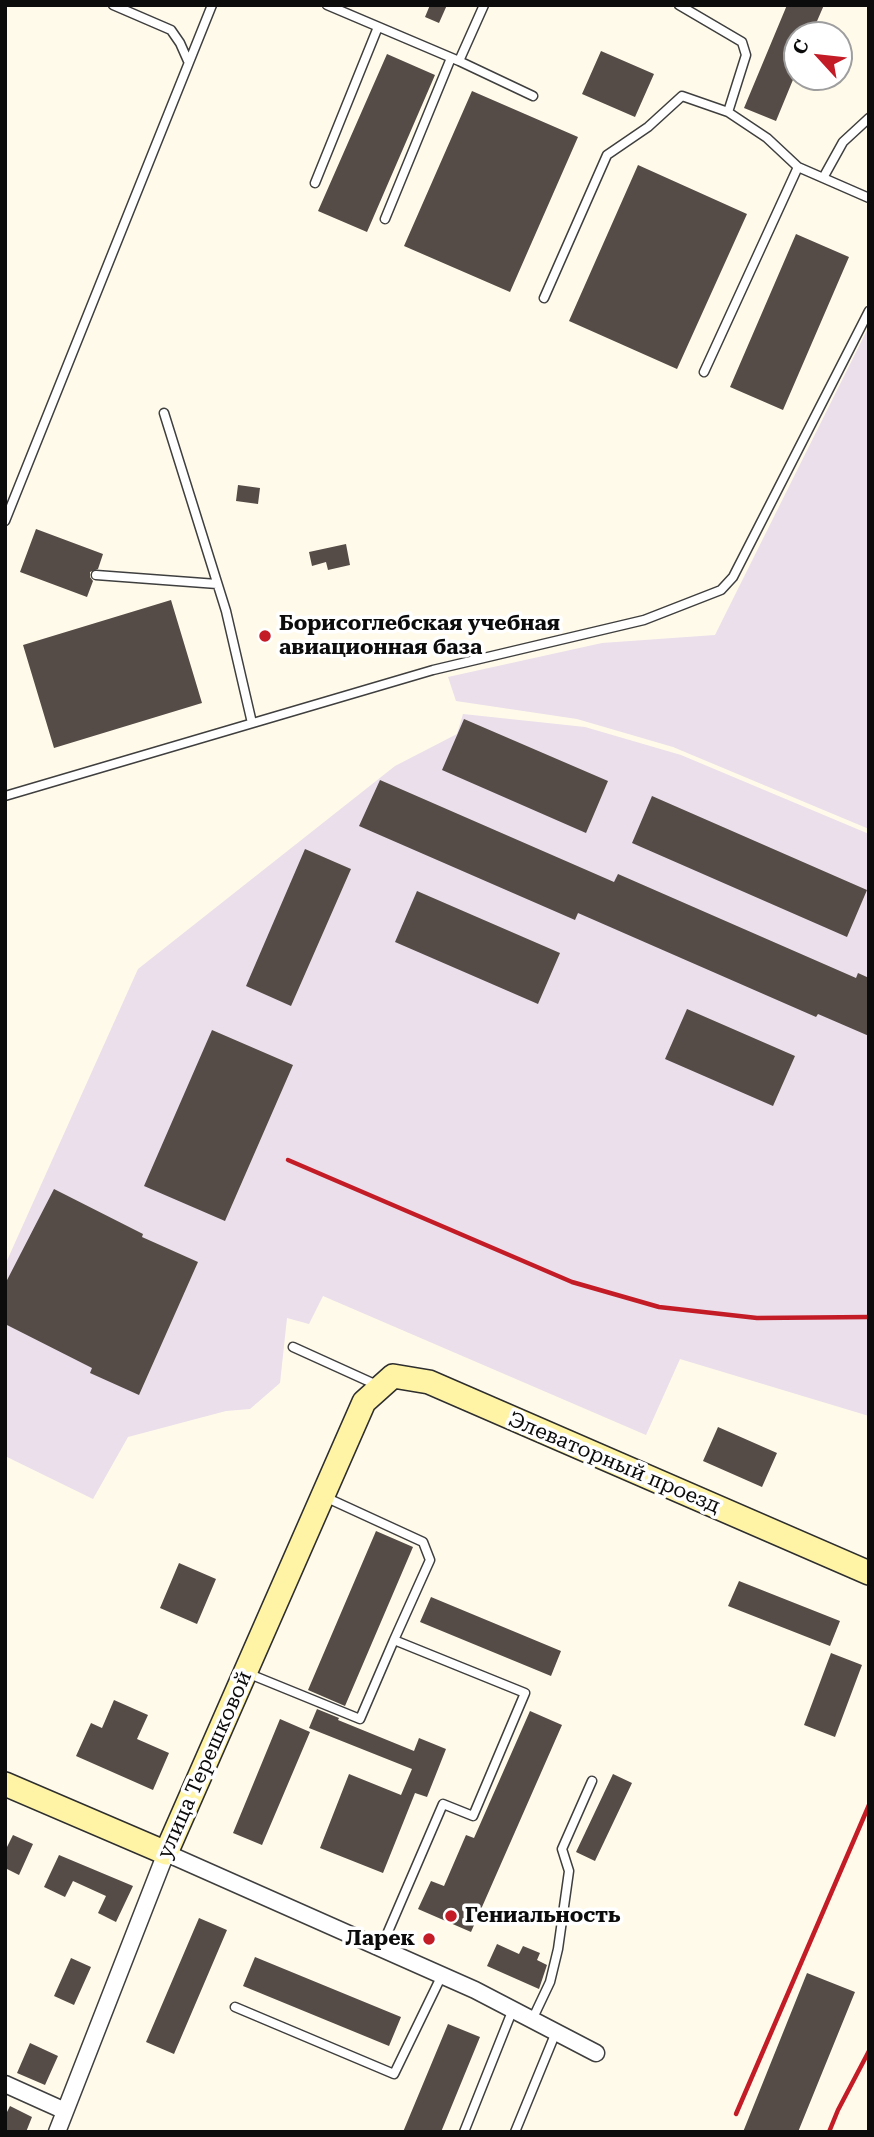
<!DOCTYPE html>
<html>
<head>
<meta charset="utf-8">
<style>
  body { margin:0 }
  #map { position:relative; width:874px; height:2137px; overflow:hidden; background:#fffaea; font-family:"Roboto Serif",serif }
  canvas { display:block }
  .frame { position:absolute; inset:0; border:7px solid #0c0c0c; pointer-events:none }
  .north { position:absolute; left:783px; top:21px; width:70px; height:70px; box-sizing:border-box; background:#fff; border:2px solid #9e9e9e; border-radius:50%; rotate:297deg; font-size:19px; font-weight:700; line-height:28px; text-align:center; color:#0c0c0c }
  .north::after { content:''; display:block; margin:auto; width:24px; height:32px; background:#c31c27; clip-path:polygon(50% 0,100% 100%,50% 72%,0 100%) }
</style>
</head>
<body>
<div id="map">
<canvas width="874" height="2137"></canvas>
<div class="frame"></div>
<div class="north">С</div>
</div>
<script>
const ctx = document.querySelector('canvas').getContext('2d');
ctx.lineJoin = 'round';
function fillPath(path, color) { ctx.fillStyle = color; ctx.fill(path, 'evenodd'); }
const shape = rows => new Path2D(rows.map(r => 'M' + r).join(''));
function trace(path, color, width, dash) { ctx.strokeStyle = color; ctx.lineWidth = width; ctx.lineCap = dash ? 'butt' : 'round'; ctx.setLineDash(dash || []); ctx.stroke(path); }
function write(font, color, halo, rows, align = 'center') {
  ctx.font = font + ' "Roboto Serif",serif'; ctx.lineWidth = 7; ctx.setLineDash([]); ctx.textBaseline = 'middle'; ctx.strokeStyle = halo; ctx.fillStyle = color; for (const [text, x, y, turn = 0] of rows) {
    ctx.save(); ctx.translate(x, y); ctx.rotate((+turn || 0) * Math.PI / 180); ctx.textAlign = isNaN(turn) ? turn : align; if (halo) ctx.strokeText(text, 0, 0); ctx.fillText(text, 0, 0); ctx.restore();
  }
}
fillPath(shape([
  [869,326,869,829,673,747,577,719,456,701,448,677,602,643,715,635],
  [463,714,585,727,681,755,869,834,869,1416,680,1359,646,1435,323,1296,309,1324,287,1318,280,1383,250,1409,226,1411,128,1437,93,1499,5,1456,5,1265,138,969,395,766,457,734]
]), '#eadfeb');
fillPath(shape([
  [430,5,447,5,439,23,425,17],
  [787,5,824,5,811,35,797,35,797,70,776,121,744,108],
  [601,51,654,74,635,117,582,94],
  [387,54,435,75,367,232,318,211],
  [472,91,578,137,510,292,404,246],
  [638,165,747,214,677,369,569,321],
  [796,234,849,257,783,410,730,387],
  [238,485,260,488,258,504,236,501],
  [36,529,103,554,98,569,90,572,90,577,93,581,87,597,20,572],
  [346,544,350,565,328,570,326,562,312,566,309,552],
  [171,600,202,703,54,748,23,645],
  [464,719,608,781,586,833,442,770],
  [380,780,614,882,618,874,856,978,858,973,869,978,869,1036,818,1014,816,1017,578,913,575,920,359,826],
  [652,796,867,890,847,937,632,843],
  [305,849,351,869,291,1006,246,986],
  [417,891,560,953,538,1004,395,942],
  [687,1009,795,1056,773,1106,665,1059],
  [212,1030,293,1065,225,1221,144,1186],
  [54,1189,143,1234,142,1237,198,1262,139,1395,90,1373,92,1368,5,1324,5,1284],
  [718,1427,777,1453,762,1487,703,1461],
  [376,1531,413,1547,345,1706,308,1690],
  [179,1563,216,1579,197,1624,160,1608],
  [739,1581,840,1621,830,1646,728,1606],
  [431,1597,561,1651,551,1676,420,1622],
  [831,1653,862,1665,835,1737,804,1725],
  [114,1700,148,1715,137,1739,169,1753,153,1790,76,1756,91,1723,102,1728],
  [317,1709,339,1718,338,1720,414,1751,419,1738,446,1749,427,1797,415,1793,383,1873,320,1848,349,1774,401,1795,412,1769,309,1728],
  [530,1711,562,1725,471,1932,418,1909,431,1881,444,1886,466,1835,474,1838],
  [280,1719,310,1732,262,1845,233,1833],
  [613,1774,632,1783,595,1861,576,1852],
  [13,1835,33,1844,19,1875,5,1868,5,1851],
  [59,1855,133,1886,116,1922,98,1913,106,1896,73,1881,65,1897,44,1887],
  [199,1918,227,1930,174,2054,146,2042],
  [497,1944,519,1954,523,1946,540,1953,537,1960,547,1965,539,1989,487,1966],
  [255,1957,401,2017,389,2046,243,1986],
  [71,1958,91,1967,74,2005,54,1996],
  [807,1973,855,1992,798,2132,743,2132],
  [448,2024,480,2037,441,2132,403,2132],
  [30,2043,58,2056,45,2085,17,2073],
  [10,2106,32,2117,26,2132,5,2132,5,2116]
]), '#554c47');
const lane = shape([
  [113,5,171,30,180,43,188,61],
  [327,5,459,61,484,5],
  [679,5,742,42,746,55,728,112,767,138,798,167,869,198],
  [459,61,533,96],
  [823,178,843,142,869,118],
  [315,183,378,27],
  [385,219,451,58],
  [544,298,607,155,648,127,682,96,728,112],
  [704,372,798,167],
  [164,413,226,611,252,723],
  [5,521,212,5],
  [96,575,217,584],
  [5,796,433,670,644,620,721,590,733,577,869,311],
  [293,1347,379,1386],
  [325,1497,423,1542,430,1560,394,1640],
  [247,1673,360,1719,394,1640,525,1693,473,1816,443,1804,381,1948],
  [235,2007,394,2074,442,1975],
  [532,2020,550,1982,558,1949,569,1871,562,1849,592,1781],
  [464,2132,513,2009],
  [515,2132,556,2032]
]);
const street = shape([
  [5,2084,65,2111],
  [57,2132,166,1853,475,1990,596,2053]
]);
const secondary = shape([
  [5,1784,166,1853,364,1402,393,1376,429,1382,869,1573]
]);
trace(lane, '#3f3f3f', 11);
trace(street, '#3f3f3f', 19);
trace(secondary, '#2e2e2e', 26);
trace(lane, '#fff', 8);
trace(street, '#fff', 16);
trace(secondary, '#fff3a5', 23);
trace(shape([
  [288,1160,572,1282,659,1307,757,1318,869,1317],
  [736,2114,869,1805],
  [829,2132,838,2110,869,2051]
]), '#c31c27', 4.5);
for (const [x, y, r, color] of [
  [265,636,7,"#c31c27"],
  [451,1916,7,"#c31c27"],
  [429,1939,7,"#c31c27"]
]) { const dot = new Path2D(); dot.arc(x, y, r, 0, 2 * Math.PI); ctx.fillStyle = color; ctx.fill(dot); trace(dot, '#fff', 2.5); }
write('bold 21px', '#0c0c0c', '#fff', [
  ["Борисоглебская учебная",279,624],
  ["авиационная база",279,648],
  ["Гениальность",465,1916],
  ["Ларек",415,1939,"right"]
], 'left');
write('21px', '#0c0c0c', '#fff', [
  ["Элеваторный проезд",614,1463,23],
  ["улица Терешковой",205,1765,-66]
]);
</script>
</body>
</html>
